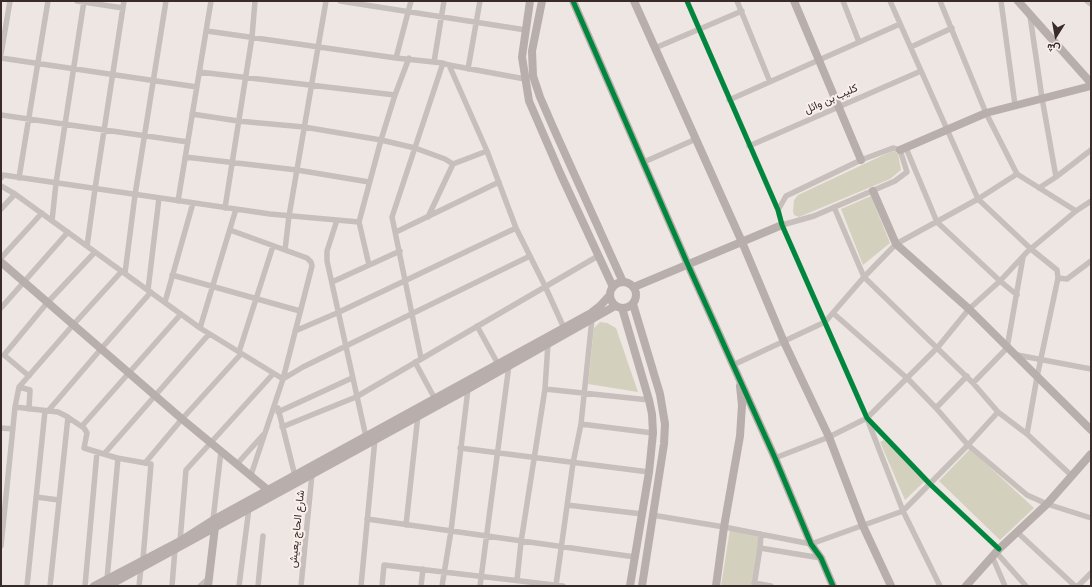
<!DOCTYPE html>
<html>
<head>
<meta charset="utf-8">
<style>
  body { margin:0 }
  #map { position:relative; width:1092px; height:587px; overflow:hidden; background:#eee6e3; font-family:Karla,Vazirmatn,sans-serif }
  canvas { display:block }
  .frame { position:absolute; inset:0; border:2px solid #382b2a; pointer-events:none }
  .north { position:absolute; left:1036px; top:16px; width:40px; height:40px; -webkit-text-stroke:3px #f9efeb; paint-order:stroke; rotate:191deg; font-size:11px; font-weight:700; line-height:16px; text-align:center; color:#382b2a }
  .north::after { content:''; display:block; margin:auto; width:14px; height:18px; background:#382b2a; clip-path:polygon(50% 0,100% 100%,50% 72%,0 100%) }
</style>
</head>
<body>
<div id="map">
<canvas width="1092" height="587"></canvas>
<div class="frame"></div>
<div class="north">ش</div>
</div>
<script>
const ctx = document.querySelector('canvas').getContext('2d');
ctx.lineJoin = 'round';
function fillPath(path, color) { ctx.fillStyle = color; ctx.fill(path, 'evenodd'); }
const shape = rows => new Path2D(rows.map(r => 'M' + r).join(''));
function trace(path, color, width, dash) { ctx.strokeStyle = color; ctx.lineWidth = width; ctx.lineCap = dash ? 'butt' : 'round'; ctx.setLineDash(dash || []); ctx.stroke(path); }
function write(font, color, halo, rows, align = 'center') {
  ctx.font = font + ' Karla,Vazirmatn,sans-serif'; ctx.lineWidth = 4; ctx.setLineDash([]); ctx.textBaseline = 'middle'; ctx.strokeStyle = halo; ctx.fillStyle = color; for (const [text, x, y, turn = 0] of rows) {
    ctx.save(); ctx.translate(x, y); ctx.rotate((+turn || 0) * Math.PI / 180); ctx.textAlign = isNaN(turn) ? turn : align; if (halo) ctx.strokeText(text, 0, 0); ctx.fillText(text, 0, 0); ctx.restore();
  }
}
fillPath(shape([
  [892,151,898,153,901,170,890,179,799,217,794,215,793,211,794,200,798,195],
  [871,196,890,243,863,265,841,209],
  [600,322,607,323,616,328,638,392,588,384,594,328],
  [884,440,926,480,905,500,880,442],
  [970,449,1034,508,1000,540,939,481],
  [730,529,760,535,752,586,721,586]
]), '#d3d1be');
trace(shape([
  [77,1,123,8],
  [340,1,526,30],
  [687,1,778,210,782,225,867,418,930,484,999,549],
  [737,1,770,82],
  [843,1,859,42],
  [890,1,978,199,1031,249,1057,270,1058,278,1037,377,1027,434],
  [940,1,986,113,1017,174,1076,211],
  [1001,1,1015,105],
  [1087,1,1091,4],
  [1030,16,1042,98,1056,177],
  [207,31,396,58,443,63,449,65,525,79],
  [911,47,952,28],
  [655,48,742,11],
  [1,54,10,1],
  [1,58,197,87],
  [396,58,411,1],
  [434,62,444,1],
  [449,65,487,151,516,228,545,286,564,328],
  [468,69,480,1],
  [199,72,395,95],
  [729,100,900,24],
  [192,114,238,121,304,127,381,140,415,148,445,159,453,164,428,217],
  [1,115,188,142],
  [749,146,921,71],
  [906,148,937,222,1000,281,1017,295],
  [185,157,297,170,369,182],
  [644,162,696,139],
  [453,164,487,151],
  [1,178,3,175,270,214,359,222],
  [19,178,48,1],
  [1,186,15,194,200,328,283,379,303,367,530,256],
  [1039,188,1056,177,1091,150],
  [178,201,211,1],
  [834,207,864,277,973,383,998,412,1027,434,1072,476],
  [225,208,252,37,255,1],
  [1,209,15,194],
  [778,210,786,196,861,160,893,148,900,150,907,172,895,181,814,216,782,225],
  [337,220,327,251,327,261,366,437],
  [52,221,56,183,84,1],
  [230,230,307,258,311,262,312,266,283,379,251,475],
  [396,232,499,182],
  [87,246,95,189,124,1],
  [285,250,289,216,326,1],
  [1,258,42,213],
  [369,265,359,222,381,140,395,95,409,58],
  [125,273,135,195,166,1],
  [172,275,300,311],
  [1058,278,1067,279,1091,261],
  [332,282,400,251],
  [148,290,159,198],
  [165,302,193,203],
  [1,308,68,232],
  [833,313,908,379,936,408,968,445,1027,495,1047,504,1091,518],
  [477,326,498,364],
  [200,328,236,209],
  [295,331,337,313,516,228],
  [239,352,273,246],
  [1017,355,1091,369],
  [421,358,392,217,443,63],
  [415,362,435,399],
  [733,365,825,322,864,277,896,244,978,199,1017,174],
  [29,376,4,355,47,303,95,252],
  [973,383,1007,348,1023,257],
  [19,387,30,390,29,409],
  [545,389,649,400],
  [15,407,58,412,66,416,84,428,87,433,84,448,117,458,151,464,143,559],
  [278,408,295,476],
  [936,408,967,376],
  [48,411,101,349,151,292],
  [278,412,352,378],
  [868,421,903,511,940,586],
  [581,424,653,433],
  [82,426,181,314],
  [282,427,356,397,598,256],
  [1,428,13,429],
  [460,448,649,472],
  [104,454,209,334],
  [775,458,829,437,867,418,938,347,969,309,1000,281,1027,252,1076,211,1091,201],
  [145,463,182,419,241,354],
  [237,464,263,435],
  [36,497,59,500],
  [567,505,642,514],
  [652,515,724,527,811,544,903,511,968,445,998,412],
  [367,519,635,557],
  [213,520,221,451],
  [406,525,418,415],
  [1017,532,1075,586],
  [180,541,186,470,273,374],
  [1,546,15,407,19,387,73,325,122,271],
  [760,548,821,558],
  [996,552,1026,586],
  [992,556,1005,586],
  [107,579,118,458],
  [517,580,521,542,545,389,548,343],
  [754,583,771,586],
  [556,585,573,463,581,424,592,319],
  [27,586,45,411],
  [50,586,68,417],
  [85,586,97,452],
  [139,586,141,568],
  [172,586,175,549],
  [200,586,209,578],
  [239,586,249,508],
  [258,586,263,536],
  [301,586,312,474],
  [361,586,375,439],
  [382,586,384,565,563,586],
  [421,586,423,569],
  [442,586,451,531,468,389],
  [480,586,509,365],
  [754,586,760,548,761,534],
  [1078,586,1091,573]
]), '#c7bfbc', 5.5);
trace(shape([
  [530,1,522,57,529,101,561,175,613,287],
  [542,1,532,51,533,76,540,97,553,127,623,282],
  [573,1,688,265,775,458,811,544,821,558,833,586],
  [634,1,742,242,784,342,829,437,863,526,891,586],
  [794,1,861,160],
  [1018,1,1091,83],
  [900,150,986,113,1091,86],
  [873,191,896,244,969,309,1091,430],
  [1,262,182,419,268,490],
  '610 295a13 13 0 1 1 26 0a13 13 0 1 1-26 0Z',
  [634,287,782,225],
  [633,304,660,394,665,424,664,444,642,586],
  [622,308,649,400,652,414,653,433,649,472,630,586],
  [94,586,180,541,213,520,591,313,600,306,610,295],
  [108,586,468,389,615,306],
  [208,586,215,527],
  [716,586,724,527,740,436,742,405,740,386],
  [966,586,999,549,1047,504,1091,454]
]), '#b8aeac', 8);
trace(shape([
  [573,1,688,265,775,458,811,544,821,558,833,586],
  [687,1,778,210,782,225,867,418,930,484,999,549]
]), '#00873e', 5);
write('11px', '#382b2a', '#f9efeb', [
  ["كليب بن وائل",831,99,-24],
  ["شارع الحاج يعيش",297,529,-84]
]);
</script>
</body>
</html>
